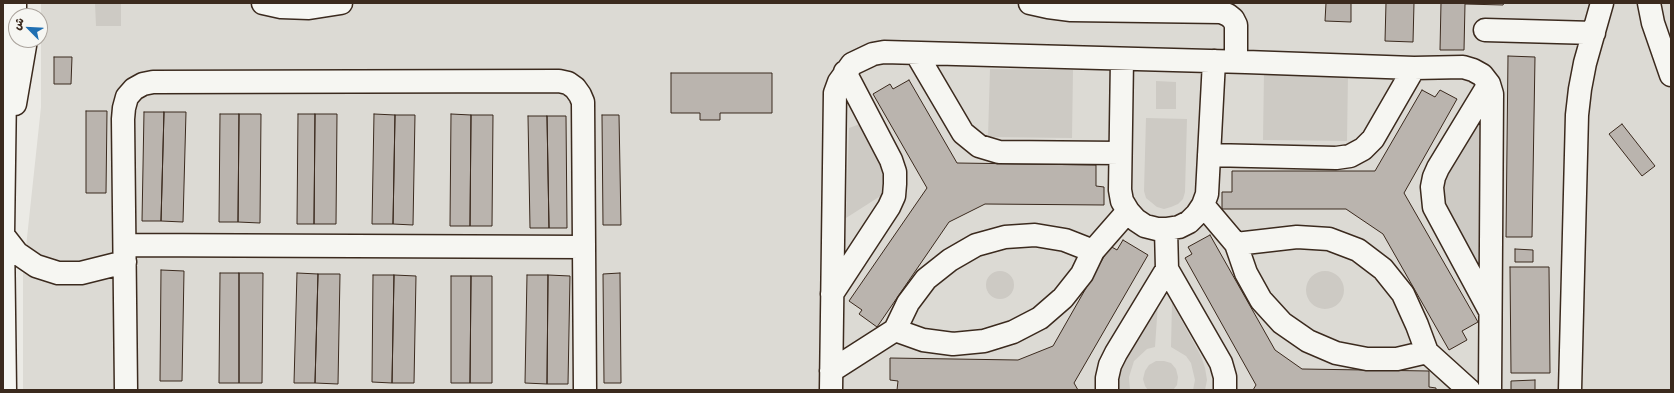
<!DOCTYPE html>
<html>
<head>
<meta charset="utf-8">
<style>
  body { margin:0 }
  #map { position:relative; width:1674px; height:393px; overflow:hidden; background:#ebeae5; font-family:Delius,"Playpen Sans Arabic",sans-serif }
  canvas { display:block }
  .frame { position:absolute; inset:0; border:4px solid #3b2a1e; pointer-events:none }
  .north { position:absolute; left:8px; top:8px; width:40px; height:40px; box-sizing:border-box; background:#f6f6f2; border:1px solid #aba49d; border-radius:50%; rotate:294deg; font-size:11px; font-weight:700; line-height:16px; text-align:center; color:#3b2a1e }
  .north::after { content:''; display:block; margin:auto; width:14px; height:18px; background:#1f6fb2; clip-path:polygon(50% 0,100% 100%,50% 72%,0 100%) }
</style>
</head>
<body>
<div id="map">
<canvas width="1674" height="393"></canvas>
<div class="frame"></div>
<div class="north">ش</div>
</div>
<script>
const ctx = document.querySelector('canvas').getContext('2d');
ctx.lineJoin = 'round';
function fillPath(path, color) { ctx.fillStyle = color; ctx.fill(path, 'evenodd'); }
const shape = rows => new Path2D(rows.map(r => 'M' + r).join(''));
function trace(path, color, width, dash) { ctx.strokeStyle = color; ctx.lineWidth = width; ctx.lineCap = dash ? 'butt' : 'round'; ctx.setLineDash(dash || []); ctx.stroke(path); }
fillPath(shape([
  [41,3,1671,3,1671,390,23,390,23,275,41,107]
]), '#dcdad4');
fillPath(shape([
  [95,3,121,3,121,26,96,26],
  [990,69,1073,70,1072,138,988,137],
  [1264,72,1348,74,1347,141,1263,140],
  [1156,81,1176,82,1176,109,1156,109],
  [1146,118,1187,119,1185,192,1183,199,1178,204,1171,207,1164,209,1157,207,1146,198,1144,191],
  [1479,123,1480,271,1439,190],
  [860,124,886,166,886,189,882,195,846,218,849,128],
  '1306 290a19 19 0 1 1 38 0a19 19 0 1 1-38 0Z',
  '986 285a14 14 0 1 1 28 0a14 14 0 1 1-28 0Z',
  [1158,303,1155,347,1147,349,1134,361,1129,377,1130,390,1119,390,1117,377,1119,365],
  [1172,303,1201,356,1205,368,1207,380,1205,390,1193,390,1195,380,1191,363,1186,356,1171,347],
  [1156,361,1164,361,1171,363,1176,369,1178,377,1177,385,1173,390,1148,390,1145,386,1143,379,1145,371,1149,365]
]), '#cdcac4');
const building = shape([
  [1326,3,1360,3,1351,3,1351,22,1325,21,1326,3],
  [1386,3,1414,3,1413,42,1385,41,1386,3],
  [1441,3,1504,3,1503,5,1465,4,1464,50,1440,50,1441,3],
  [1508,56,1535,57,1532,237,1506,237,1508,56],
  [54,57,72,57,71,84,54,84,54,57],
  [671,73,772,73,772,113,720,113,720,120,700,120,700,113,671,113,671,73],
  [909,80,957,163,1096,165,1096,186,1104,187,1104,205,985,204,949,222,877,327,859,314,862,310,849,301,927,188,873,94,890,84,893,89,909,80],
  [1422,90,1435,97,1440,90,1457,99,1404,193,1478,322,1462,331,1467,340,1449,350,1383,234,1346,209,1222,209,1222,192,1232,192,1232,171,1375,171,1422,90],
  [86,111,107,111,106,193,86,193,86,111],
  [144,112,164,112,161,221,142,221,144,112],
  [164,112,186,112,183,222,161,221,164,112],
  [220,114,239,114,238,222,219,222,220,114],
  [239,114,261,114,260,223,238,222,239,114],
  [298,114,315,114,314,224,297,224,298,114],
  [315,114,337,114,336,224,314,224,315,114],
  [374,114,395,115,393,224,372,224,374,114],
  [451,114,471,115,470,226,450,226,451,114],
  [395,115,415,115,413,225,393,224,395,115],
  [471,115,493,115,492,226,470,226,471,115],
  [602,115,619,115,621,225,603,225,602,115],
  [528,116,547,116,549,228,530,228,528,116],
  [547,116,566,116,567,228,549,228,547,116],
  [1622,124,1655,166,1642,176,1609,134,1622,124],
  [1210,235,1275,350,1302,369,1429,371,1429,387,1436,388,1436,390,1253,390,1256,385,1185,258,1192,254,1188,247,1210,235],
  [1123,240,1148,255,1074,383,1078,390,897,390,898,381,890,380,890,358,1018,360,1053,346,1110,246,1117,250,1123,240],
  [1515,249,1533,250,1533,262,1515,262,1515,249],
  [1510,267,1549,267,1550,373,1511,373,1510,267],
  [161,270,184,271,182,381,160,381,161,270],
  [220,273,239,273,239,383,219,383,220,273],
  [239,273,263,273,262,383,239,383,239,273],
  [297,273,318,274,315,383,294,383,297,273],
  [620,273,621,383,604,383,603,274,620,273],
  [318,274,340,274,338,384,315,383,318,274],
  [373,275,394,275,392,383,372,382,373,275],
  [394,275,416,276,414,383,392,383,394,275],
  [527,275,548,275,547,384,525,383,527,275],
  [548,275,570,276,568,384,547,384,548,275],
  [451,276,471,276,470,383,451,383,451,276],
  [471,276,492,276,492,383,470,383,471,276],
  [1535,380,1535,390,1511,390,1511,381,1535,380]
]);
fillPath(building, '#bab4ae');
trace(building, '#3b2a1e', 1);
const minor = shape([
  [263,3,281,7,309,8,341,3],
  [1030,3,1048,7,1071,10,1221,12,1228,15,1233,19,1236,25,1236,61],
  [1649,3,1653,23,1671,75],
  [3,15,5,90,3,235,5,390],
  [1485,30,1594,33],
  [15,36,15,3],
  [916,53,963,133,979,146,999,152,1120,153],
  [1122,59,1120,190,1122,201,1128,211,1136,220,1145,226,1157,229,1166,229,1179,227,1189,222,1197,214,1203,205,1207,194,1214,61],
  [1489,84,1438,168,1434,177,1432,187,1434,207,1490,311],
  [15,104,26,40],
  [1209,155,1336,158,1350,156,1363,149,1373,139,1414,68],
  [1203,205,1236,244,1246,273,1261,300,1282,323,1308,341,1336,353,1367,359,1397,359,1427,352,1417,325,1403,294,1383,269,1358,250,1329,239,1297,237,1236,244],
  [1166,229,1167,269],
  [3,235,17,253,36,266,58,273,81,273,125,262],
  [125,245,584,247],
  [1093,251,1065,240,1035,235,1005,237,976,245,950,260,926,279,908,303,895,330,923,340,953,344,984,341,1013,332,1040,318,1063,298,1082,274,1093,251,1128,211],
  [832,294,889,207,894,196,895,184,895,172,891,160,845,72],
  [1427,352,1469,390],
  [831,371,895,330],
  [126,390,123,119,124,108,127,97,134,89,143,84,153,82,559,81,568,83,575,88,580,95,583,102,585,390],
  [831,390,835,93,839,82,852,64,873,54,884,52,1246,62,1414,68,1463,67,1473,70,1482,75,1489,84,1492,94,1490,390],
  [1107,390,1107,378,1110,365,1116,353,1167,269,1221,363,1225,377,1225,390],
  [1570,390,1577,115,1580,89,1585,63,1602,3]
]);
trace(minor, '#3b2a1e', 25);
trace(minor, '#f6f6f2', 22);
</script>
</body>
</html>
